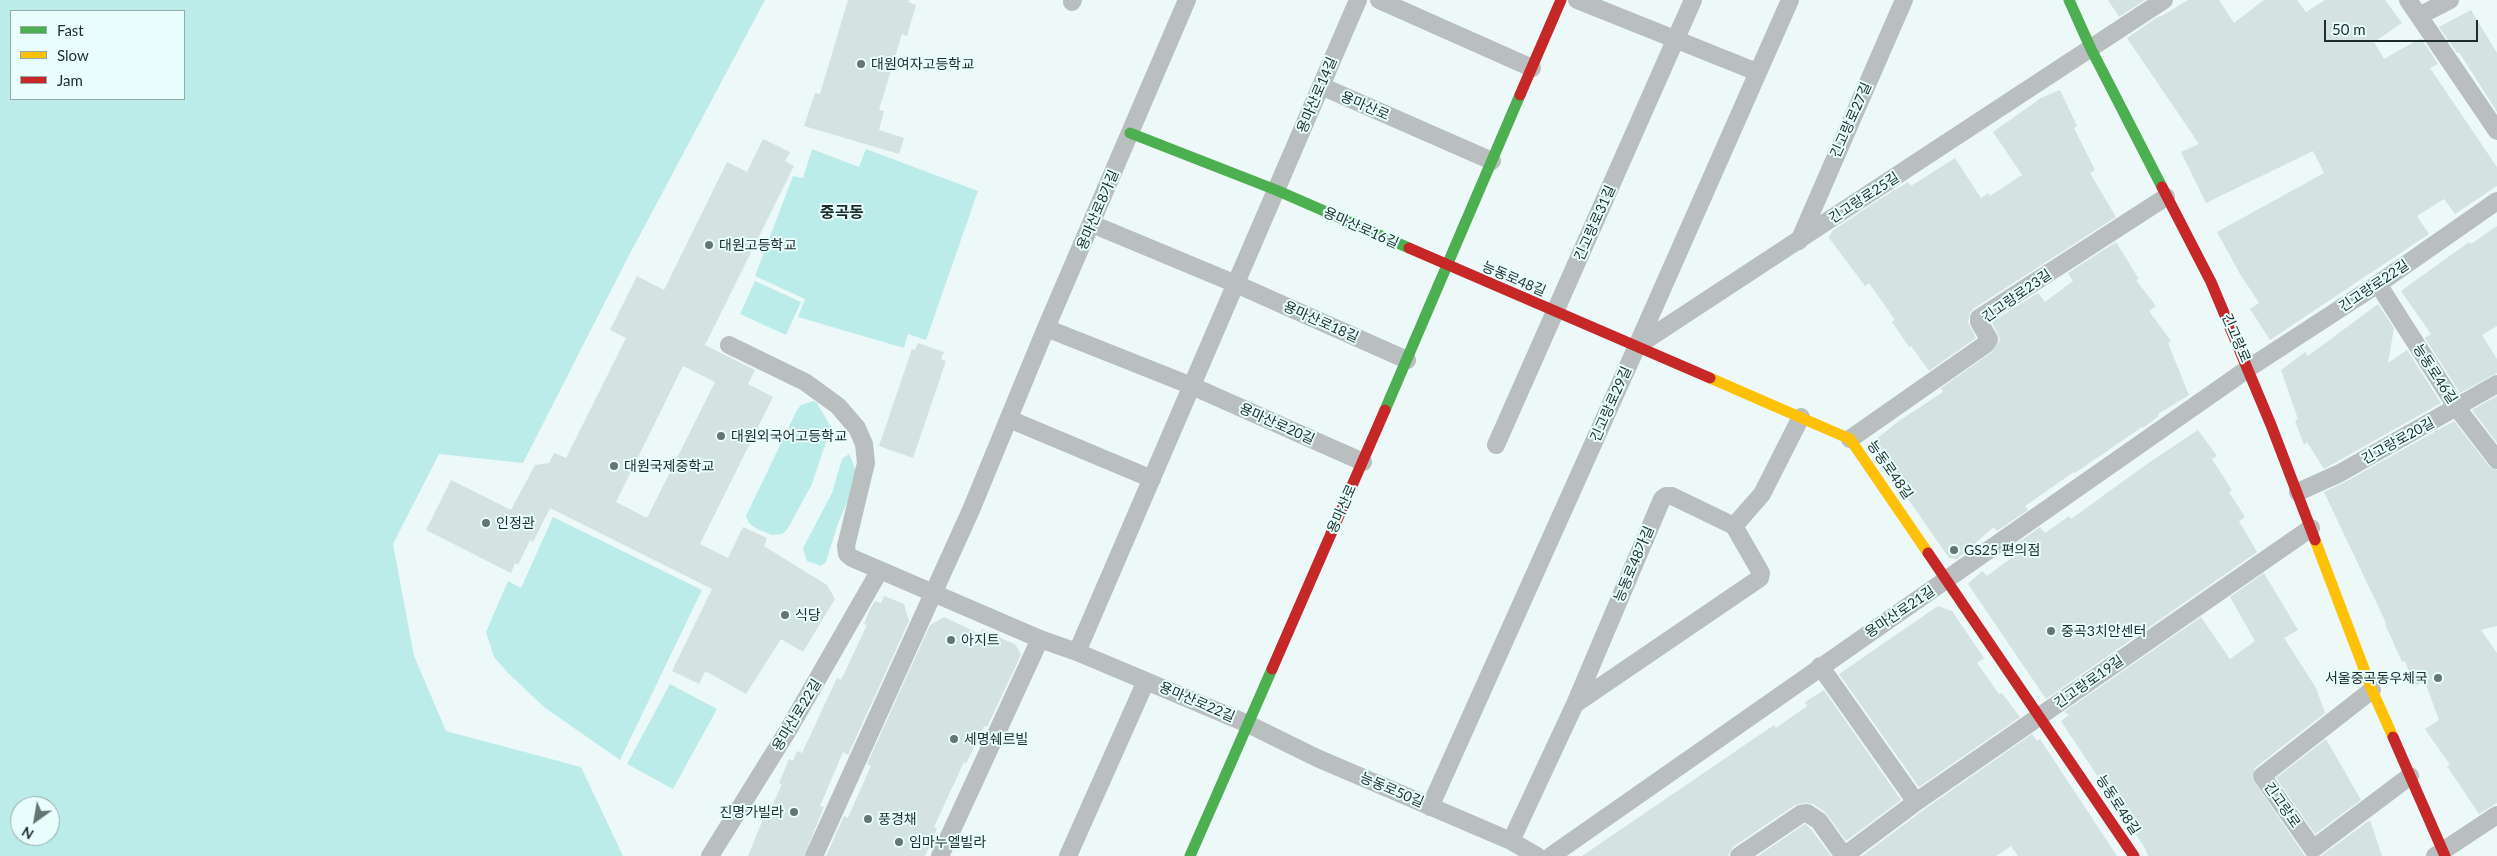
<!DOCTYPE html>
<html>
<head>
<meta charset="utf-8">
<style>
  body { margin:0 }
  #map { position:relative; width:2497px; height:856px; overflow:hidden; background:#ecf9f8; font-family:Lato,sans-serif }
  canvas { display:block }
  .legend { position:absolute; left:10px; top:10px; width:175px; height:90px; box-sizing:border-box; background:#e7fefc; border:1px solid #97aaa9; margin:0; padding:6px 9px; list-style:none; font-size:15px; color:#1e2d2c }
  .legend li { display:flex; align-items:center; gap:10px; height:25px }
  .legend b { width:25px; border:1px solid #97aaa9 }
  .north { position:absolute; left:10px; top:796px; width:50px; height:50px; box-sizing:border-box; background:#e7fefc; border:1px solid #97aaa9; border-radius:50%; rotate:212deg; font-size:14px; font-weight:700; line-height:20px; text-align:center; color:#1e2d2c }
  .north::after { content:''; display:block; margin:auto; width:18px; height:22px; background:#667473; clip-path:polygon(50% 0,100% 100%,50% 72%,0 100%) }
  .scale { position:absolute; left:2324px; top:20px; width:154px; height:22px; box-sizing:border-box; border:2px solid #1e2d2c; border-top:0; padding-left:6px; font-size:15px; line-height:18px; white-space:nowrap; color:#1e2d2c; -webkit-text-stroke:4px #e7fefc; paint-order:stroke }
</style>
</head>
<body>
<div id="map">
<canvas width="2497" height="856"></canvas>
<ul class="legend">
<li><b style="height:6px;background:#4caf50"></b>Fast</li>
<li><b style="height:6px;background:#ffc107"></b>Slow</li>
<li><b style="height:6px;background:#c62828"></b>Jam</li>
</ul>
<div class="north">N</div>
<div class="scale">50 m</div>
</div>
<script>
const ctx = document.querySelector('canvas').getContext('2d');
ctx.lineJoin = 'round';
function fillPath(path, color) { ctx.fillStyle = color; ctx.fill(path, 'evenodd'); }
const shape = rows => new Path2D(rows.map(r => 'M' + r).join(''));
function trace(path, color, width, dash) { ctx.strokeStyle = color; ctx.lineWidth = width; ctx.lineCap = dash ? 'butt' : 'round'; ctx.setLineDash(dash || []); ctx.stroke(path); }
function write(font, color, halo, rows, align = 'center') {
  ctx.font = font + ' Lato,"Noto Sans KR",sans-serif'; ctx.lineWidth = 4; ctx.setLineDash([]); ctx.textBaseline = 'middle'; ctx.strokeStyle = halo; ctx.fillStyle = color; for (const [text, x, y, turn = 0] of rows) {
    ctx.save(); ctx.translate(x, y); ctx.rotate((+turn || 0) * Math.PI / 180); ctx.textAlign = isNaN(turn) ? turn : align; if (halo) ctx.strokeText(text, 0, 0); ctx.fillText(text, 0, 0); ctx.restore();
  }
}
fillPath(shape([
  [0,0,765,0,625,263,523,463,439,454,393,544,414,656,446,731,581,767,623,856,0,856],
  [11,11,184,11,184,99,11,99],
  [20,806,50,806,50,836,20,836],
  [812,149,859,167,866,149,978,191,926,340,908,334,904,348,798,317,805,299,755,276,793,176,803,178],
  [755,281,801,302,786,335,740,314],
  [813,401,817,403,831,427,812,484,787,530,782,534,772,535,757,529,749,523,746,516,797,410,801,405],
  [849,454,856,470,853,488,837,526,826,562,821,566,807,561,803,548,832,493,842,459],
  [553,517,702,590,620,760,544,707,508,673,494,657,486,632,508,581,521,588],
  [670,684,717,709,673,789,627,764]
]), '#bbecea');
fillPath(shape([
  [848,0,909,0,908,2,916,5,907,36,902,34,879,110,884,111,879,130,904,138,899,154,804,126,815,93,820,94],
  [2108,0,2145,0,2119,17],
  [2188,0,2219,0,2234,23,2264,0,2297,0,2306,12,2325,0,2385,0,2402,23,2374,42,2384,59,2421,38,2438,64,2430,68,2497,167,2497,186,2455,214,2444,199,2417,216,2429,234,2270,340,2250,309,2259,303,2240,274,2217,232,2324,173,2313,151,2206,203,2181,152,2199,144,2127,38,2159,16,2160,17],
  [2471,10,2497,53,2497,112,2459,52,2457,53,2439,27],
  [2060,90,2077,126,2074,128,2095,170,2090,173,2116,217,1973,309,1970,313,1968,322,1976,338,1929,371,1911,346,1909,347,1892,322,1895,320,1869,283,1865,286,1829,238,1832,231,1880,199,1908,182,1911,186,1955,158,1981,198,1988,193,1990,196,2022,175,1993,132,2041,98],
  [763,139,790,152,785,161,794,166,705,345,755,370,748,384,773,397,700,544,728,558,743,527,767,538,764,546,827,585,835,599,803,652,781,639,746,694,709,673,705,672,699,684,672,671,712,589,550,508,533,542,530,540,518,565,515,563,511,573,426,530,451,480,511,510,535,465,549,463,554,453,566,458,626,338,610,330,637,276,664,290,727,162,747,172],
  [683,366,715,382,647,518,616,502],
  [2497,226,2497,326,2482,335,2497,359,2497,373,2460,393,2425,338,2431,334,2401,291,2469,242,2471,244],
  [2116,242,2139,279,2136,280,2156,306,2149,311,2171,341,2168,343,2189,395,2158,414,2159,416,2143,428,2142,427,2075,473,2074,472,2025,506,2028,510,1997,531,1994,527,1957,559,1949,558,1870,444,1899,421,1943,392,1941,388,1992,352,2000,339,1992,322,2038,293,2045,302,2073,281,2068,273],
  [2378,304,2394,328,2388,363,2407,350,2441,403,2324,469,2307,442,2304,445,2295,421,2298,419,2281,370,2305,352,2308,356],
  [918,343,944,352,941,359,946,361,913,458,879,446,912,349,915,350],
  [2497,396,2497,443,2472,410],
  [2454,421,2489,466,2497,470,2497,626,2481,630,2497,653,2497,803,2479,814,2447,766,2450,765,2425,729,2439,720,2425,682,2414,686,2405,661,2402,662,2385,624,2386,623,2324,492,2345,482],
  [2198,430,2217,456,2212,459,2232,490,2229,492,2245,517,2239,521,2257,552,2046,699,1968,584,1982,571,1987,576,2014,556,2009,549,2040,527,2045,533,2069,516,2071,519,2147,464],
  [2264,573,2298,630,2284,638,2316,688,2325,713,2255,768,2252,778,2305,856,2148,856,2145,848,2061,721,2069,715,2064,712,2201,617,2230,659,2255,641,2230,597],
  [884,596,904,604,909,621,848,755,843,752,820,806,824,807,804,856,748,856,763,819,766,820,782,784,779,783,789,759,793,761,797,751,802,753,837,678,841,680,867,625,864,624,870,609,875,601,881,603],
  [1938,606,1952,611,1984,658,1977,663,1999,694,2002,693,2020,717,1919,787,1839,674],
  [944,617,980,634,982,629,1016,645,1021,655,987,727,984,726,966,764,964,762,934,827,937,829,925,856,826,856,844,816,848,818,854,804,871,766,867,764,930,625],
  [1824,690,1901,800,1846,841,1825,812,1813,804,1805,803,1795,805,1733,847,1728,856,1582,856,1774,725,1776,728,1807,706,1805,702],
  [2032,734,2037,741,2040,739,2117,856,2018,856,2011,846,1996,856,1862,856,1922,811],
  [2326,739,2361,800,2315,834,2276,778],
  [2370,820,2382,856,2321,856],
  [1805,824,1811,829,1831,856,1758,856]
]), '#d4e2e1');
trace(shape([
  [1379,0,1532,68],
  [1577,0,1757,72],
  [2408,0,2497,131],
  [1072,2,1073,0],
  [2419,16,2450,0],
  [1321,86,1492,161],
  [1092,224,1236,284,1407,360],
  [1799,241,1904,0],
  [2378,284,2457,408,2497,460],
  [1046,328,1192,386,1363,462],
  [729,345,805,382,838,406,857,428,864,444,866,463,846,546,847,554,852,558,1040,639,1077,652,1248,724,1317,758,1511,841,1537,856],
  [1637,346,2164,0],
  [1009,419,1152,479],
  [1850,439,1986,344,1989,339,1979,322,1979,318,2166,197],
  [1496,445,1693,0],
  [2298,492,2340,473,2497,384],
  [1734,526,1762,494,1801,417],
  [1077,652,1358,0],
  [1820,666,1916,802],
  [2372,690,2262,776,2313,849,2410,776],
  [1430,807,1637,346,1790,0],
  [1511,841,1575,704,1662,499,1666,496,1672,496,1734,526,1761,573,1760,578,1575,704],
  [710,856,787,732,880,570],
  [814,856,971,510,1046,328,1187,0],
  [940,856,1040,639],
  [1068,856,1146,681],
  [1551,856,2249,368,2378,284,2497,201],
  [1739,856,1801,814,1807,813,1819,821,1844,856],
  [1844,856,1916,802,2311,528],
  [2435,856,2497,815]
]), '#b8bfbe', 18);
trace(shape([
  [2069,0,2091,49,2162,187],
  [1130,133,1276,190,1409,248],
  [1385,410,1520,95],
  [1190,856,1272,669]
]), '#4caf50', 11);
trace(shape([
  [1710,378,1850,439,1928,553],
  [2315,540,2372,690,2393,737]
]), '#ffc107', 11);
trace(shape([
  [1520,95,1561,0],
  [2162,187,2211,282,2271,425,2315,540],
  [1409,248,1710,378],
  [1928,553,2134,856],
  [1272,669,1385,410],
  [2393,737,2445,856]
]), '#c62828', 11);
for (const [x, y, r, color] of [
  [861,64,5,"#667473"],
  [709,245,5,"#667473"],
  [721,436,5,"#667473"],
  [614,466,5,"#667473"],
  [486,523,5,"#667473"],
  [1954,550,5,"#667473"],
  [785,615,5,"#667473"],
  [2051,631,5,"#667473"],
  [951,640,5,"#667473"],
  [2438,678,5,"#667473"],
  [954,739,5,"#667473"],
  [794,812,5,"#667473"],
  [868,819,5,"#667473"],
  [899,842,5,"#667473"]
]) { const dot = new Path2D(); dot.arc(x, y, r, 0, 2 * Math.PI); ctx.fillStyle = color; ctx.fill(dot); trace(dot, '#e7fefc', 2); }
write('14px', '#1e2d2c', '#e7fefc', [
  ["대원여자고등학교",871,64],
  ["대원고등학교",719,245],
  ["대원외국어고등학교",731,436],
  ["대원국제중학교",624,466],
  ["인정관",496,523],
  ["GS25 편의점",1964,550],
  ["식당",795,615],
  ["중곡3치안센터",2061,631],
  ["아지트",961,640],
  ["서울중곡동우체국",2428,678,"right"],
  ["세명쉐르빌",964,739],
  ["진명가빌라",784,812,"right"],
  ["풍경채",878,819],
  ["임마누엘빌라",909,842]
], 'left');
write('14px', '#1e2d2c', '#e7fefc', [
  ["용마산로14길",1317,95,-67],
  ["용마산로",1365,106,23],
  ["긴고랑로27길",1851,120,-66],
  ["긴고랑로25길",1864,198,-33],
  ["용마산로8가길",1098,210,-67],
  ["긴고랑로31길",1595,223,-66],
  ["용마산로16길",1361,228,24],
  ["능동로48길",1514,279,23],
  ["긴고랑로22길",2374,286,-34],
  ["긴고랑로23길",2017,296,-35],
  ["용마산로18길",1321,322,24],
  ["긴고랑로",2236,338,67],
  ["능동로46길",2435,374,57],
  ["긴고랑로29길",1611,404,-66],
  ["용마산로20길",1277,424,24],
  ["긴고랑로20길",2398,441,-29],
  ["능동로48길",1890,470,55],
  ["용마산로",1342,509,-66],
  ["능동로48가길",1634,564,-67],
  ["용마산로21길",1900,612,-34],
  ["긴고랑로19길",2089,682,-35],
  ["용마산로22길",1197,702,23],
  ["용마산로22길",797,715,-59],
  ["능동로50길",1392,790,23],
  ["능동로48길",2118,805,57],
  ["긴고랑로",2282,805,55]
]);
write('bold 16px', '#1e2d2c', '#e7fefc', [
  ["중곡동",842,213]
]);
</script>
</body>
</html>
